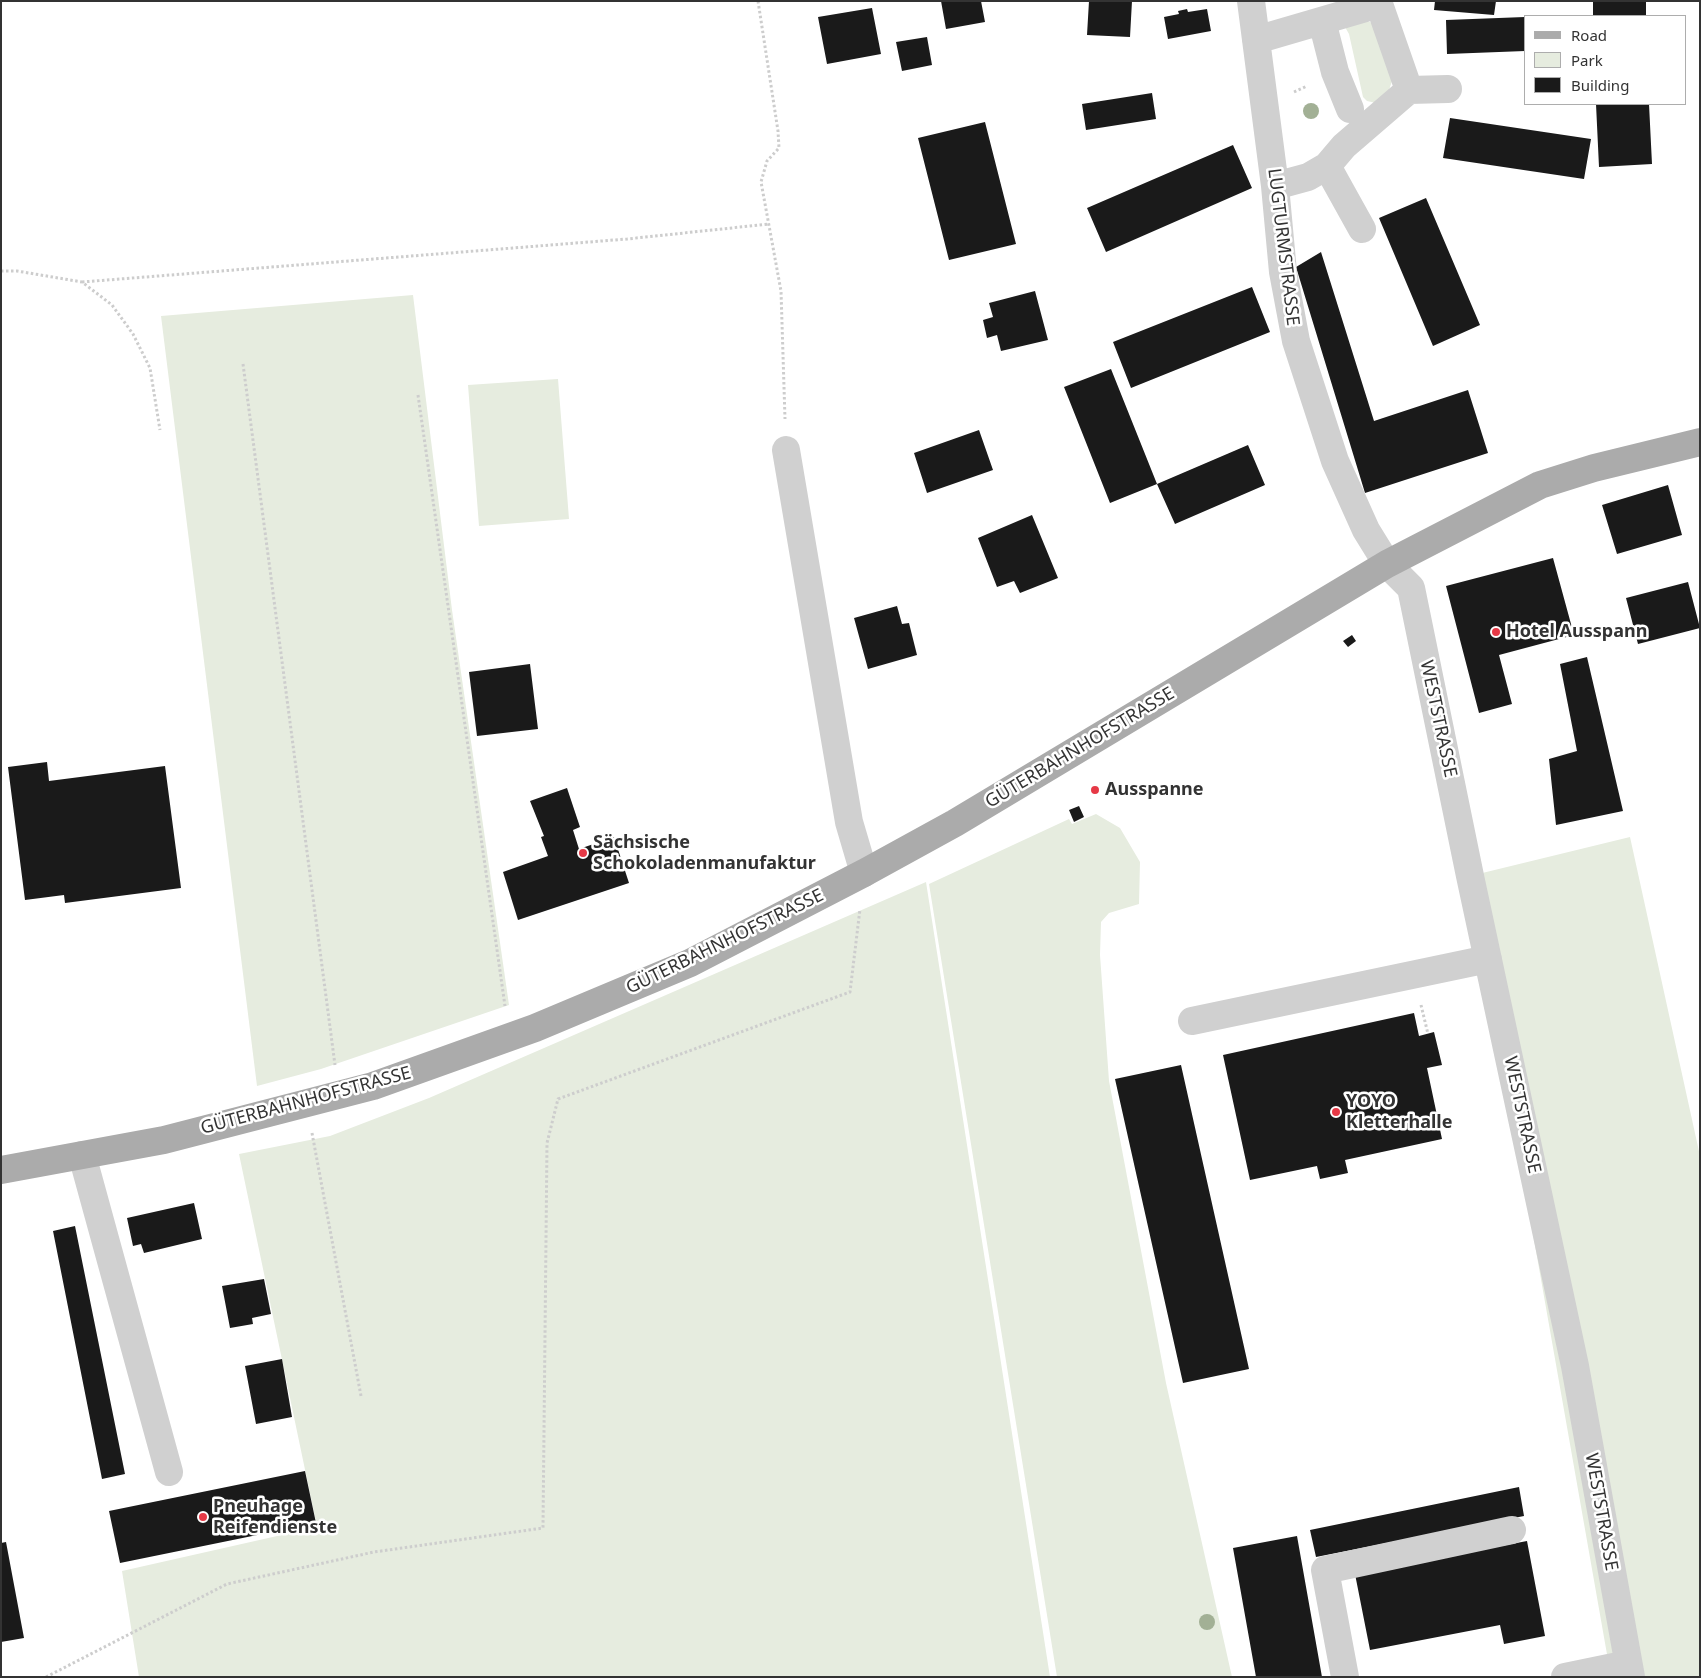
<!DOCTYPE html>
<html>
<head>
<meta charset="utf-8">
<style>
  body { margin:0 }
  #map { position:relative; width:1701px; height:1678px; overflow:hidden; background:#fff; font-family:"Noto Sans",sans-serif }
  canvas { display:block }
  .frame { position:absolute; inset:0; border:2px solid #333; pointer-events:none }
  .legend { position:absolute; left:1524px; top:15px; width:162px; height:90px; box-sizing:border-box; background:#fff; border:1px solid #adadad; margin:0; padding:6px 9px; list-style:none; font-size:15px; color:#333 }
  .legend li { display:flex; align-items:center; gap:10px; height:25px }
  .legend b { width:25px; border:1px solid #adadad }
</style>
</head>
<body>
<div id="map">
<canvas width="1701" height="1678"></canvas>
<div class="frame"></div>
<ul class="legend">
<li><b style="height:6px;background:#ababab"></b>Road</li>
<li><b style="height:14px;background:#e6ecdf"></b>Park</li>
<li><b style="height:14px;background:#1a1a1a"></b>Building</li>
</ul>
</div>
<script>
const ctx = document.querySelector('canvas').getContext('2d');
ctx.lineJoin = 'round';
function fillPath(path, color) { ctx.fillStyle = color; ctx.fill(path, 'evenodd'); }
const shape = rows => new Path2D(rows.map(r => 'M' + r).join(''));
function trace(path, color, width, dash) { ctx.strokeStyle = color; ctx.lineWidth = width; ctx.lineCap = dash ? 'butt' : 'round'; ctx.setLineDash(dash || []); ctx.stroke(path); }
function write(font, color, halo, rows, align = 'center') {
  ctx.font = font + ' "Noto Sans",sans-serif'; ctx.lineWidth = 5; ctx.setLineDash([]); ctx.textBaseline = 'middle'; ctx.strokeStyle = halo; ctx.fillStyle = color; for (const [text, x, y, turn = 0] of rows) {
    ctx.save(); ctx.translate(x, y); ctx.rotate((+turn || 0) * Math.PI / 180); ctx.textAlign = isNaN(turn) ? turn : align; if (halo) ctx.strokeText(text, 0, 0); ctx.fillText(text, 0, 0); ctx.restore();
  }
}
fillPath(shape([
  [1367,21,1375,24,1393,78,1388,93,1376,103,1367,101,1363,97,1349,34,1345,27],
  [413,295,452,610,509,1005,321,1069,257,1086,161,316],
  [558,379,569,519,479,526,468,385],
  [1096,814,1120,828,1140,862,1139,904,1109,913,1101,922,1100,955,1109,1081,1166,1383,1232,1677,1057,1677,929,884,1069,819,1072,824],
  [1630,837,1700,1156,1700,1677,1611,1677,1470,876],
  [926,882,1050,1677,139,1677,122,1571,317,1527,239,1154,330,1136,429,1098]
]), '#e6ecdf');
fillPath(shape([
  [941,1,981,1,985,22,946,29],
  [1089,1,1132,1,1130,37,1087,35],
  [1435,1,1496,1,1494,15,1434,10],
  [1593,1,1646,1,1646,16,1593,16],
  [872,8,881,54,827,64,818,17],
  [1187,9,1188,12,1207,9,1211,31,1168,39,1164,17,1179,14,1178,11],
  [1525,17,1525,51,1447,54,1446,20],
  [927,37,932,65,902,71,896,42],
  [1152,93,1156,119,1086,130,1082,104],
  [1596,104,1649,104,1652,164,1599,167],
  [1450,118,1591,139,1584,179,1443,158],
  [985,122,1016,244,949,260,918,138],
  [1233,145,1252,188,1106,252,1087,208],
  [1426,198,1480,325,1433,346,1379,218],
  [1321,252,1374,421,1468,390,1488,453,1365,493,1296,267],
  [1252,287,1270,332,1131,388,1113,342],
  [1035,291,1048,340,1001,351,997,335,987,338,983,320,993,317,989,303],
  [1111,369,1157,484,1248,445,1265,485,1175,524,1157,484,1110,503,1064,387],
  [979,430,993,470,927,493,914,453],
  [1668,485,1682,535,1617,554,1602,505],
  [1032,515,1058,578,1020,593,1014,581,997,587,978,538],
  [1553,558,1574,635,1499,655,1512,704,1479,713,1446,586],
  [1688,582,1700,628,1638,644,1626,598],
  [897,606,902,624,909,623,917,655,868,669,854,618],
  [1352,635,1356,641,1348,647,1343,641],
  [1587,657,1623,811,1556,825,1549,759,1577,751,1560,664],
  [530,664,538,729,477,736,469,672],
  [47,762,49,781,165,766,181,888,65,903,64,895,25,900,8,767],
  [567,788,580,827,573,830,579,849,614,837,629,883,518,920,503,872,548,856,541,837,544,836,530,801],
  [1079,806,1084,817,1074,822,1069,810],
  [1414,1013,1419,1036,1434,1032,1442,1065,1427,1068,1442,1139,1345,1160,1348,1173,1320,1179,1317,1166,1250,1180,1223,1055],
  [1181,1065,1249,1369,1183,1383,1115,1079],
  [194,1203,202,1239,144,1253,141,1244,133,1246,127,1218],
  [75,1226,125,1474,102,1479,53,1231],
  [264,1279,271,1314,252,1318,253,1324,230,1328,222,1286],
  [282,1359,292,1417,256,1424,245,1366],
  [305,1471,316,1523,120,1563,109,1511],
  [1519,1487,1524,1516,1316,1557,1310,1530],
  [1297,1536,1322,1677,1256,1677,1233,1548],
  [1527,1541,1545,1636,1504,1644,1500,1625,1370,1650,1355,1574],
  [6,1542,24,1638,1,1642,1,1543]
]), '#1a1a1a');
trace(shape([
  [758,1,778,131,779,148,767,161,761,182,781,291,785,419],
  [1294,92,1307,86],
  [1,271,17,271,82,282,112,305,133,334,150,368,160,430],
  [82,282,627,239,769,224],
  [243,364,335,1065],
  [418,395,505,1006],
  [1421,1005,1428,1034],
  [312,1133,361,1396],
  [46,1677,227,1584,374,1552,543,1528,547,1143,558,1099,850,992,860,909]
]), '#cdcdcd', 3, [2.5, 2.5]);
trace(shape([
  [1251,1,1275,186,1283,272,1296,341,1335,461,1366,530,1387,564,1411,588,1470,876,1575,1366,1631,1677],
  [1322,21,1335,72,1350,109],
  [1256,40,1379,4,1409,90,1344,146,1327,166,1308,177,1275,186],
  [1409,90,1448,89],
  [1327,166,1362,229],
  [786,450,849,822,864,873],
  [1192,1021,1488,959],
  [82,1155,169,1472],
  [1345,1677,1325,1570,1512,1530],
  [1565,1677,1628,1664]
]), '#d0d0d0', 28);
trace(shape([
  [1,1170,164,1140,373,1086,535,1028,690,963,864,873,955,823,1387,564,1540,485,1594,468,1700,442]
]), '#ababab', 28);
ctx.fillStyle = '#a2b095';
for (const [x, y] of [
  [1311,111],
  [1207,1622]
]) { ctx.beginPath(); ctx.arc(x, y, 8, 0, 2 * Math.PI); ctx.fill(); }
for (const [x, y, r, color] of [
  [1496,632,5,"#e63946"],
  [1095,790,5,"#e63946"],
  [583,853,5,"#e63946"],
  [1336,1112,5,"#e63946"],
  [203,1517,5,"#e63946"]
]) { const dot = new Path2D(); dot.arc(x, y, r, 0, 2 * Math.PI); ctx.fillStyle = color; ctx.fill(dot); trace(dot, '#fff', 2); }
write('18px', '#333', '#fff', [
  ["LUGTURMSTRASSE",1283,247,83],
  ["WESTSTRASSE",1438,719,78],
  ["GÜTERBAHNHOFSTRASSE",1080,748,-31],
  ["GÜTERBAHNHOFSTRASSE",725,942,-26],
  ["GÜTERBAHNHOFSTRASSE",306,1101,-15],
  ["WESTSTRASSE",1522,1115,78],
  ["WESTSTRASSE",1601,1512,80]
]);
write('bold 18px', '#333', '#fff', [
  ["Hotel Ausspann",1506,632],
  ["Ausspanne",1105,790],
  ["Sächsische",593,843],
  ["Schokoladenmanufaktur",593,864],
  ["YOYO",1346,1102],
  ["Kletterhalle",1346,1123],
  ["Pneuhage",213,1507],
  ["Reifendienste",213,1528]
], 'left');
</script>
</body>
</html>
